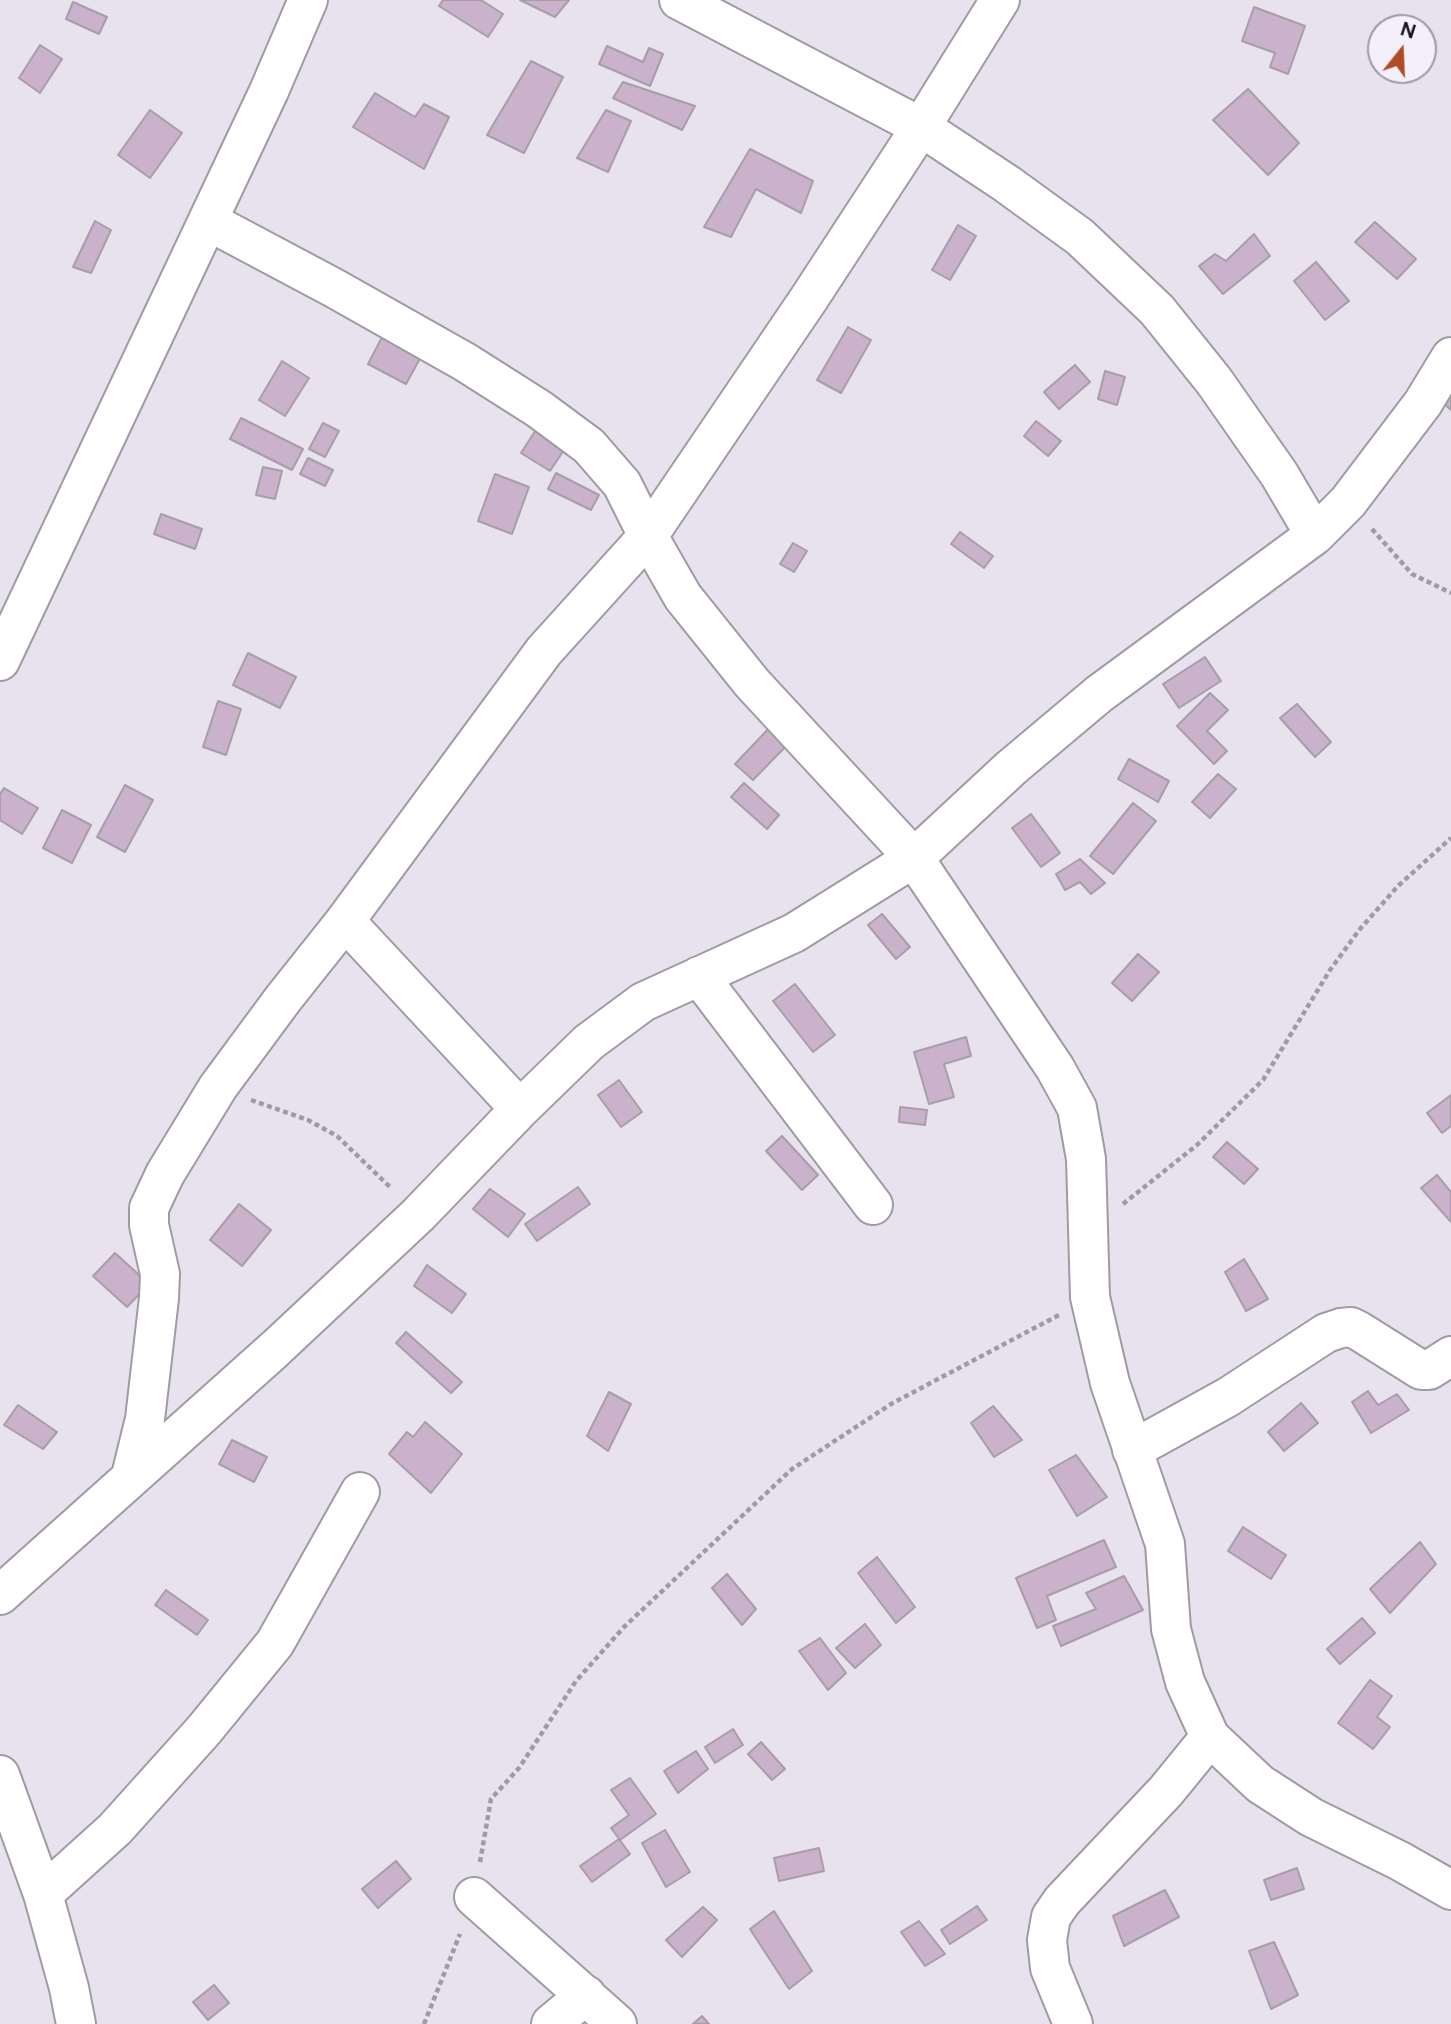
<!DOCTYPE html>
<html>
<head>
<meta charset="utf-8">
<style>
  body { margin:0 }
  #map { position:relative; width:1451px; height:2024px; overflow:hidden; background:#e7e2ee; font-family:Figtree,sans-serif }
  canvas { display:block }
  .north { position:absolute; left:1367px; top:14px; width:70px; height:70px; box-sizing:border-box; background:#f4f0fb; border:2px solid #9c99a1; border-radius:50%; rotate:18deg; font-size:19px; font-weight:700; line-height:28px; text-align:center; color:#18171b }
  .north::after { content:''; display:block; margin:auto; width:24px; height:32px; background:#b24b23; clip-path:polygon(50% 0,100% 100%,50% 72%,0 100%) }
</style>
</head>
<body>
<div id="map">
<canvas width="1451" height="2024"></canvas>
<div class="north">N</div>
</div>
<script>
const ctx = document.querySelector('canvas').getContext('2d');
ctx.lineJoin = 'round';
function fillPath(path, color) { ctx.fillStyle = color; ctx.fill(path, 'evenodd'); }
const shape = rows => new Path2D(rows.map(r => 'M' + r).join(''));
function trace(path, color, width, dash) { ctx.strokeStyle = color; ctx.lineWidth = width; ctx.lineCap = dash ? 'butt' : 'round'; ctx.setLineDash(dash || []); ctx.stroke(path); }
const building = shape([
  [443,0,481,0,503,14,488,37,439,6,443,0],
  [520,0,569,0,555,17,520,0],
  [73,2,107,17,99,34,66,19,73,2],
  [1254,7,1305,26,1288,74,1270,67,1275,53,1242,41,1254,7],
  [40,45,62,59,40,93,19,78,40,45],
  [607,46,643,62,649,48,663,54,650,86,599,64,607,46],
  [531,61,563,77,524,153,487,135,531,61],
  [623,82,695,106,682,130,613,98,623,82],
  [1248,89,1299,143,1268,175,1213,120,1248,89],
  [375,93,415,117,424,104,449,117,424,169,353,127,375,93],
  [150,110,182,133,150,178,118,155,150,110],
  [606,110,631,121,608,172,577,158,606,110],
  [750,149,813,181,801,213,756,189,731,237,704,227,750,149],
  [95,221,111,230,91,273,73,267,95,221],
  [1375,222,1416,259,1397,279,1355,242,1375,222],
  [958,225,976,236,950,280,932,270,958,225],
  [1254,234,1270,256,1223,294,1199,266,1215,254,1226,261,1254,234],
  [1316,262,1349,301,1325,320,1294,281,1316,262],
  [390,322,429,342,406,384,368,364,390,322],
  [848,327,871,340,841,393,817,380,848,327],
  [282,361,309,378,285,416,259,400,282,361],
  [1075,365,1090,382,1059,409,1044,392,1075,365],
  [1105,371,1125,377,1117,405,1098,399,1105,371],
  [1451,385,1451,410,1439,399,1451,385],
  [241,418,303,449,292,470,230,439,241,418],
  [1036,421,1061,441,1048,456,1024,436,1036,421],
  [541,422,570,441,550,471,521,453,541,422],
  [323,423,339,431,325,457,309,449,323,423],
  [308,458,333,470,325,486,300,474,308,458],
  [263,467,282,471,275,499,256,495,263,467],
  [556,473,599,495,591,510,548,489,556,473],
  [495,474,529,487,512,534,478,521,495,474],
  [161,514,202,529,195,549,154,534,161,514],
  [960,532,993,556,984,568,951,544,960,532],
  [793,543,807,551,794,572,780,564,793,543],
  [248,653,296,677,280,708,233,685,248,653],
  [1205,657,1221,681,1179,708,1163,684,1205,657],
  [1210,693,1228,710,1207,731,1227,751,1214,764,1177,726,1210,693],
  [218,701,241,709,226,755,203,747,218,701],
  [1297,704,1331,742,1315,757,1280,718,1297,704],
  [774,723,792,740,753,780,735,764,774,723],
  [1129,759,1169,781,1158,802,1118,779,1129,759],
  [1218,774,1236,789,1210,818,1192,802,1218,774],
  [744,783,779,815,767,829,731,797,744,783],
  [125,785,153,800,125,852,97,837,125,785],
  [4,788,38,808,22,834,0,820,0,794,4,788],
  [1133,803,1156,821,1113,874,1090,856,1133,803],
  [62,810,91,825,72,863,43,848,62,810],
  [1031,814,1060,853,1041,867,1012,828,1031,814],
  [1080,859,1105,883,1091,894,1080,882,1065,890,1056,874,1080,859],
  [882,914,910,947,896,959,868,925,882,914],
  [1138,954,1159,972,1132,1001,1112,983,1138,954],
  [795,984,835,1035,813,1052,773,1001,795,984],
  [966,1037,971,1056,944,1064,954,1097,929,1104,914,1052,966,1037],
  [619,1080,642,1112,621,1127,598,1095,619,1080],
  [1451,1095,1451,1126,1442,1133,1427,1113,1451,1095],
  [900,1107,927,1110,925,1125,899,1122,900,1107],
  [782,1136,818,1175,802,1190,766,1151,782,1136],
  [1227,1142,1258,1169,1244,1184,1213,1157,1227,1142],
  [1437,1175,1451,1192,1451,1222,1421,1188,1437,1175],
  [578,1187,590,1204,537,1241,525,1224,578,1187],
  [490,1189,525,1214,508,1237,473,1209,490,1189],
  [239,1204,271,1230,242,1266,210,1240,239,1204],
  [115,1253,149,1284,127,1307,93,1276,115,1253],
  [1244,1259,1268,1299,1246,1311,1225,1272,1244,1259],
  [427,1265,466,1294,452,1313,414,1286,427,1265],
  [406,1332,462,1382,451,1393,396,1343,406,1332],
  [1368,1391,1378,1405,1397,1394,1409,1410,1371,1433,1352,1402,1368,1391],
  [609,1392,631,1404,608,1451,587,1436,609,1392],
  [1301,1403,1318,1423,1284,1451,1268,1432,1301,1403],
  [18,1405,57,1432,43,1449,4,1425,18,1405],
  [993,1406,1022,1440,994,1457,971,1423,993,1406],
  [425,1422,462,1454,431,1493,389,1454,407,1432,413,1437,425,1422],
  [232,1440,267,1457,254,1482,219,1464,232,1440],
  [1076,1455,1107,1497,1077,1516,1049,1470,1076,1455],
  [1243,1527,1286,1555,1271,1579,1228,1551,1243,1527],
  [1104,1540,1116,1567,1047,1596,1056,1620,1037,1628,1016,1578,1104,1540],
  [1420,1542,1436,1564,1390,1613,1370,1589,1420,1542],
  [877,1557,915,1607,896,1623,858,1573,877,1557],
  [727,1574,756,1609,742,1625,712,1588,727,1574],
  [1124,1576,1143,1610,1061,1646,1053,1626,1096,1609,1086,1593,1124,1576],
  [166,1590,208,1620,197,1635,155,1605,166,1590],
  [1362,1618,1375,1633,1340,1664,1327,1649,1362,1618],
  [865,1624,881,1645,855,1668,836,1648,865,1624],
  [820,1638,846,1673,828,1690,799,1651,820,1638],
  [1370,1680,1392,1696,1377,1717,1390,1727,1373,1749,1338,1723,1370,1680],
  [733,1729,743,1745,715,1763,705,1747,733,1729],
  [761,1742,785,1769,772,1780,748,1754,761,1742],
  [696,1751,708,1769,678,1793,664,1771,696,1751],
  [630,1778,656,1814,620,1840,611,1828,629,1815,611,1790,630,1778],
  [665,1830,690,1872,666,1887,642,1843,665,1830],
  [619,1839,630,1854,592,1882,580,1866,619,1839],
  [819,1848,824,1871,779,1881,774,1858,819,1848],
  [396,1861,411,1879,378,1908,362,1889,396,1861],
  [1297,1868,1304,1889,1271,1900,1264,1880,1297,1868],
  [1165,1890,1179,1917,1124,1946,1113,1916,1165,1890],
  [977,1906,987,1920,950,1944,941,1930,977,1906],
  [703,1907,717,1920,682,1957,666,1940,703,1907],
  [774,1911,812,1971,789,1989,750,1929,774,1911],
  [919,1921,945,1954,925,1966,901,1932,919,1921],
  [1274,1942,1298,1995,1271,2009,1249,1951,1274,1942],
  [214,1985,229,2003,208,2020,193,2002,214,1985],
  [702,2016,709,2024,693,2024,702,2016]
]);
fillPath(building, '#cab1cc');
trace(building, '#a79ea7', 2);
const minor = shape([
  [679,0,921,127,1007,184,1080,237,1157,310,1214,381,1279,474,1315,535],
  [208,221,334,288,465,362,539,409,589,446,622,484,648,536,683,597,752,683,914,858,1055,1068,1077,1108,1086,1159,1090,1297,1110,1383,1165,1544,1171,1629,1185,1682,1210,1737,1260,1784,1311,1817,1400,1861,1451,1890],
  [0,661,269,91,308,0],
  [345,921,520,1109],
  [699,976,873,1205],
  [1132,1450,1228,1397,1326,1333,1341,1328,1351,1327,1359,1331,1421,1370,1429,1370,1451,1356],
  [131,1476,145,1419,159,1298,160,1274,149,1225,149,1208,165,1174,218,1087,283,999,345,921,544,651,648,536,808,300,921,127,1000,0],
  [0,1595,275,1349,418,1215,520,1109,589,1042,643,1002,794,933,914,858,1011,768,1099,694,1315,535,1348,502,1423,403,1451,357],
  [0,1775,43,1894,69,1988,76,2024],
  [43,1894,115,1829,204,1730,275,1643,360,1492],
  [474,1897,617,2024],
  [551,2024,586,1995],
  [1073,2024,1050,1968,1047,1940,1051,1917,1062,1901,1166,1791,1210,1737]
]);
trace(minor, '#9f9ba6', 42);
trace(shape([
  [1372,529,1412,574,1451,593],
  [251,1100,308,1120,337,1136,392,1189],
  [1123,1204,1197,1145,1263,1080,1330,970,1360,929,1398,886,1451,838],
  [480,1862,491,1799,519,1768,576,1681,624,1627,792,1469,891,1404,1059,1315],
  [424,2024,460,1934]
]), '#9f9ba5', 4.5, [5, 3.5]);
trace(minor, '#fff', 38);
</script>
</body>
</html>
